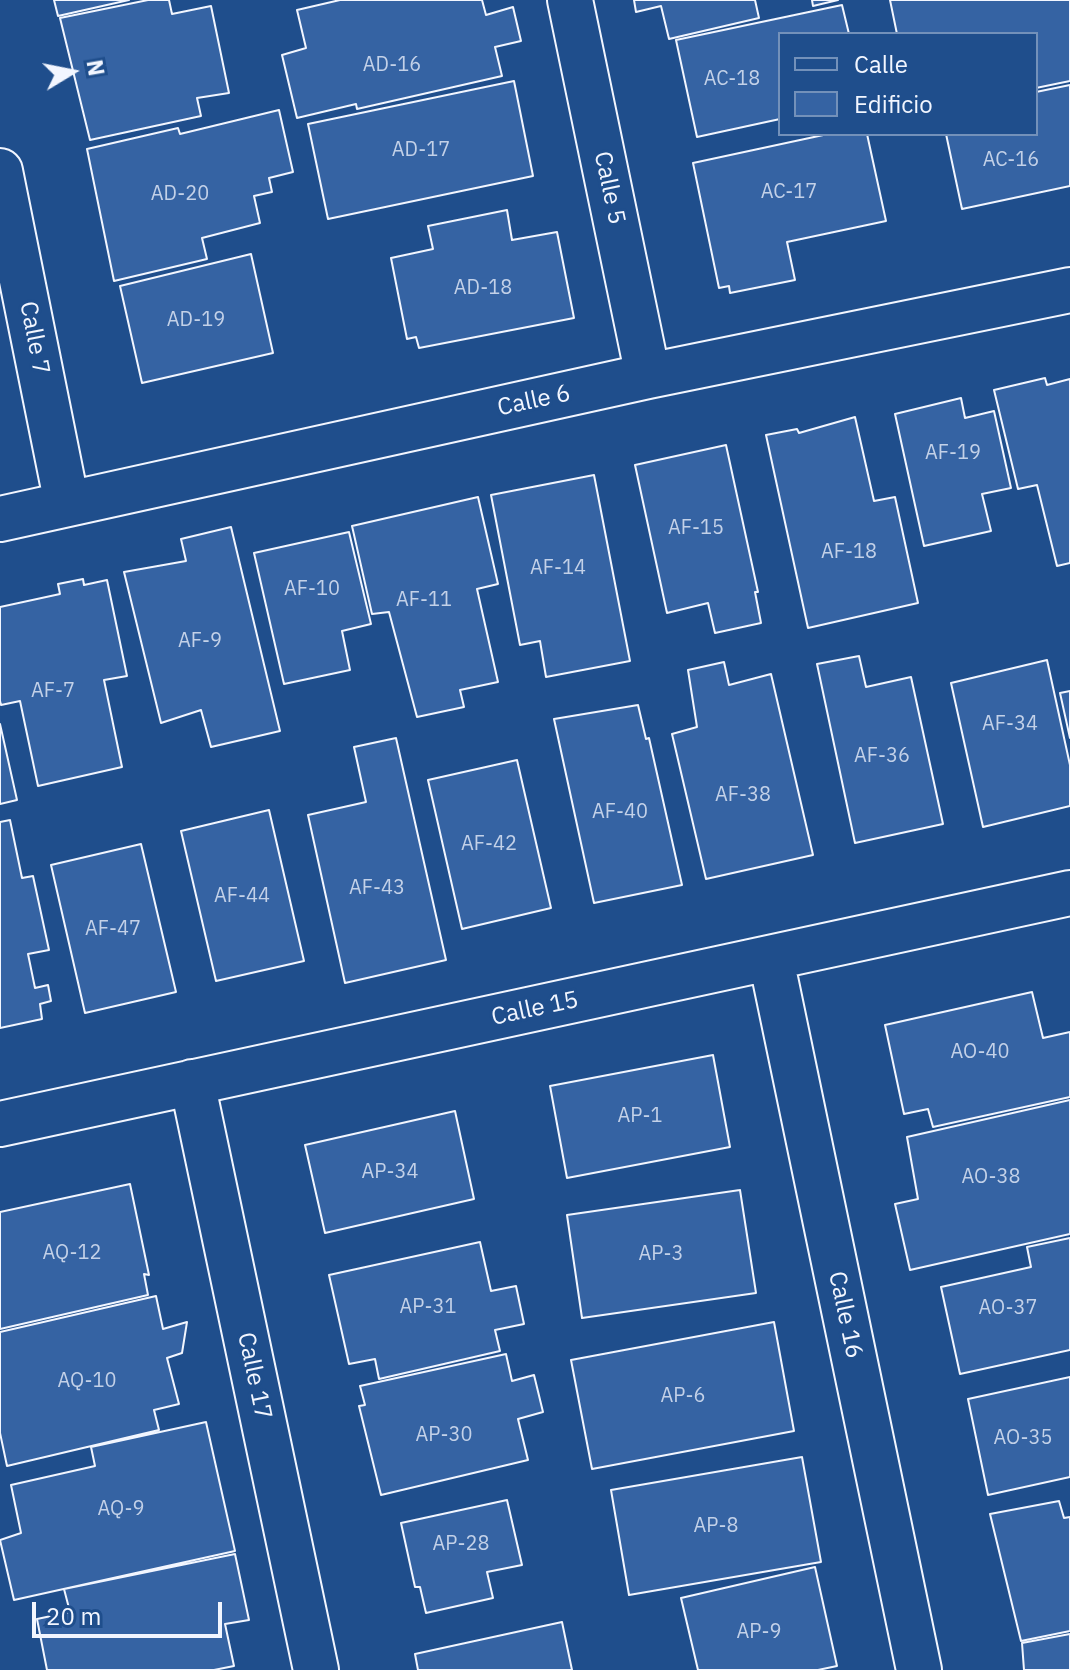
<!DOCTYPE html>
<html>
<head>
<meta charset="utf-8">
<style>
  body { margin:0 }
  #map { position:relative; width:1070px; height:1670px; overflow:hidden; background:#1f4e8c; font-family:"IBM Plex Sans",sans-serif }
  canvas { display:block }
  .legend { position:absolute; left:778px; top:32px; width:260px; height:104px; box-sizing:border-box; background:#1f4e8c; border:2px solid #7391ba; margin:0; padding:10px 14px; list-style:none; font-size:24px; color:#f2f6ff }
  .legend li { display:flex; align-items:center; gap:16px; height:40px }
  .legend b { width:40px; border:2px solid #7391ba }
  .north { position:absolute; left:32px; top:32px; width:80px; height:80px; -webkit-text-stroke:6px #1f4e8c; paint-order:stroke; rotate:80deg; font-size:22px; font-weight:700; line-height:32px; text-align:center; color:#f2f6ff }
  .north::after { content:''; display:block; margin:auto; width:28px; height:36px; background:#f2f6ff; clip-path:polygon(50% 0,100% 100%,50% 72%,0 100%) }
  .scale { position:absolute; left:32px; top:1602px; width:190px; height:36px; box-sizing:border-box; border:4px solid #f2f6ff; border-top:0; padding-left:10px; font-size:24px; line-height:28px; white-space:nowrap; color:#f2f6ff; -webkit-text-stroke:6px #1f4e8c; paint-order:stroke }
</style>
</head>
<body>
<div id="map">
<canvas width="1070" height="1670"></canvas>
<ul class="legend">
<li><b style="height:10px;background:#1f4e8c"></b>Calle</li>
<li><b style="height:22px;background:#3563a3"></b>Edificio</li>
</ul>
<div class="north">N</div>
<div class="scale">20 m</div>
</div>
<script>
const ctx = document.querySelector('canvas').getContext('2d');
ctx.lineJoin = 'round';
function fillPath(path, color) { ctx.fillStyle = color; ctx.fill(path, 'evenodd'); }
const shape = rows => new Path2D(rows.map(r => 'M' + r).join(''));
function trace(path, color, width, dash) { ctx.strokeStyle = color; ctx.lineWidth = width; ctx.lineCap = dash ? 'butt' : 'round'; ctx.setLineDash(dash || []); ctx.stroke(path); }
function write(font, color, halo, rows, align = 'center') {
  ctx.font = font + ' "IBM Plex Sans",sans-serif'; ctx.lineWidth = 6; ctx.setLineDash([]); ctx.textBaseline = 'middle'; ctx.strokeStyle = halo; ctx.fillStyle = color; for (const [text, x, y, turn = 0] of rows) {
    ctx.save(); ctx.translate(x, y); ctx.rotate((+turn || 0) * Math.PI / 180); ctx.textAlign = isNaN(turn) ? turn : align; if (halo) ctx.strokeText(text, 0, 0); ctx.fillText(text, 0, 0); ctx.restore();
  }
}
const building = shape([
  [54,0,129,0,58,16,54,0],
  [148,0,169,0,172,14,211,6,229,93,197,98,201,116,90,140,60,18,148,0],
  [340,0,482,0,486,15,513,7,521,41,495,47,502,76,357,109,356,104,297,118,282,55,306,48,297,10,340,0],
  [634,0,755,0,759,18,669,39,661,6,636,12,634,0],
  [812,0,838,0,813,6,812,0],
  [890,0,1070,0,1070,81,1036,88,1036,34,897,34,890,0],
  [842,5,849,34,780,34,780,119,697,137,676,40,842,5],
  [514,81,533,176,328,219,308,124,514,81],
  [1070,85,1070,186,962,209,946,134,1036,134,1036,92,1070,85],
  [279,110,293,172,269,178,272,192,254,196,260,223,202,238,207,259,114,281,87,149,178,128,180,134,279,110],
  [828,134,867,134,886,221,787,242,795,280,730,293,729,286,719,288,693,163,828,134],
  [507,210,512,240,557,232,574,318,419,348,416,337,407,339,391,258,433,249,428,226,507,210],
  [251,254,273,353,142,383,120,286,251,254],
  [1045,378,1047,385,1070,379,1070,563,1057,566,1037,485,1018,489,994,390,1045,378],
  [961,398,965,418,994,411,1011,488,982,494,991,531,924,546,895,414,961,398],
  [855,417,874,501,895,497,918,603,808,628,766,435,797,429,799,433,855,417],
  [726,445,758,592,755,592,761,623,715,633,708,603,667,613,635,465,726,445],
  [594,475,630,661,546,677,540,641,520,645,491,495,594,475],
  [478,497,498,584,477,589,498,682,460,690,464,707,417,717,389,612,372,614,352,526,478,497],
  [231,527,280,731,211,747,201,710,161,723,124,572,186,561,181,539,231,527],
  [349,532,371,624,342,631,350,670,284,684,254,553,349,532],
  [83,579,84,585,107,580,127,676,104,680,122,767,38,786,20,701,1,705,0,701,0,607,60,594,58,584,83,579],
  [859,656,866,687,911,677,943,824,855,843,817,664,859,656],
  [1047,660,1070,765,1070,806,983,827,951,683,1047,660],
  [724,662,729,685,771,674,813,855,706,879,672,734,697,727,688,670,724,662],
  [1070,691,1070,738,1060,693,1070,691],
  [638,705,646,739,649,738,682,885,594,903,554,719,638,705],
  [0,724,17,800,0,804,0,724],
  [396,738,446,960,345,983,308,815,366,802,354,747,396,738],
  [517,760,551,908,462,929,428,780,517,760],
  [269,810,304,961,216,981,181,831,269,810],
  [10,820,22,878,33,876,49,950,28,954,35,988,48,985,51,1001,40,1004,42,1019,0,1028,0,822,10,820],
  [141,844,176,992,85,1013,51,865,141,844],
  [1032,992,1043,1038,1070,1032,1070,1097,933,1127,928,1109,904,1114,885,1025,1032,992],
  [713,1055,730,1147,567,1178,550,1086,713,1055],
  [1070,1100,1070,1234,910,1270,895,1204,918,1199,907,1137,1070,1100],
  [455,1111,474,1199,325,1233,305,1145,455,1111],
  [130,1184,149,1275,144,1274,148,1295,0,1329,0,1212,130,1184],
  [740,1190,756,1293,582,1318,567,1215,740,1190],
  [1070,1238,1070,1350,960,1374,941,1287,1031,1267,1027,1247,1070,1238],
  [480,1242,491,1291,516,1286,524,1324,495,1330,500,1351,379,1379,375,1359,349,1364,329,1275,480,1242],
  [156,1296,163,1329,187,1322,182,1353,167,1358,179,1404,154,1410,159,1430,7,1466,0,1433,0,1332,156,1296],
  [774,1322,794,1431,592,1469,571,1360,774,1322],
  [506,1354,512,1381,534,1375,543,1412,518,1419,528,1460,381,1495,359,1406,365,1405,360,1386,506,1354],
  [1070,1377,1070,1477,988,1495,968,1399,1070,1377],
  [206,1422,235,1551,14,1600,0,1540,21,1533,11,1485,95,1466,91,1447,206,1422],
  [802,1457,821,1562,629,1595,611,1490,802,1457],
  [507,1500,522,1565,487,1572,493,1598,426,1613,420,1587,415,1587,401,1523,507,1500],
  [1059,1501,1064,1518,1070,1517,1070,1631,1021,1641,990,1514,1059,1501],
  [235,1554,249,1620,225,1624,234,1666,214,1670,47,1670,37,1619,70,1612,64,1589,235,1554],
  [815,1567,837,1666,818,1670,698,1670,681,1598,815,1567],
  [562,1622,572,1670,418,1670,415,1654,562,1622],
  [1070,1634,1070,1670,1024,1670,1022,1643,1070,1634]
]);
fillPath(building, '#3563a3');
trace(building, '#f2f6ff', 2);
const minor = shape([
  [570,0,648,376],
  [0,171,67,504],
  [0,519,648,376,1070,290],
  [771,959,919,1670],
  [192,1082,316,1670],
  [0,1124,1070,893]
]);
trace(minor, '#f2f6ff', 48);
trace(minor, '#1f4e8c', 44);
write('20px', '#c3d1e8', null, [
  ["AD-16",392,65],
  ["AC-18",732,79],
  ["AD-17",421,150],
  ["AC-16",1011,160],
  ["AC-17",789,192],
  ["AD-20",180,194],
  ["AD-18",483,288],
  ["AD-19",196,320],
  ["AF-19",953,453],
  ["AF-15",696,528],
  ["AF-18",849,552],
  ["AF-14",558,568],
  ["AF-10",312,589],
  ["AF-11",424,600],
  ["AF-9",200,641],
  ["AF-7",53,691],
  ["AF-34",1010,724],
  ["AF-36",882,756],
  ["AF-38",743,795],
  ["AF-40",620,812],
  ["AF-42",489,844],
  ["AF-43",377,888],
  ["AF-44",242,896],
  ["AF-47",113,929],
  ["AO-40",980,1052],
  ["AP-1",640,1116],
  ["AP-34",390,1172],
  ["AO-38",991,1177],
  ["AQ-12",72,1253],
  ["AP-3",661,1254],
  ["AP-31",428,1307],
  ["AO-37",1008,1308],
  ["AQ-10",87,1381],
  ["AP-6",683,1396],
  ["AP-30",444,1435],
  ["AO-35",1023,1438],
  ["AQ-9",121,1509],
  ["AP-8",716,1526],
  ["AP-28",461,1544],
  ["AP-9",759,1632]
]);
write('24px', '#f2f6ff', '#1f4e8c', [
  ["Calle 5",609,188,78],
  ["Calle 7",34,338,79],
  ["Calle 6",534,401,-12],
  ["Calle 15",535,1009,-12],
  ["Calle 16",845,1315,78],
  ["Calle 17",254,1376,78]
]);
</script>
</body>
</html>
